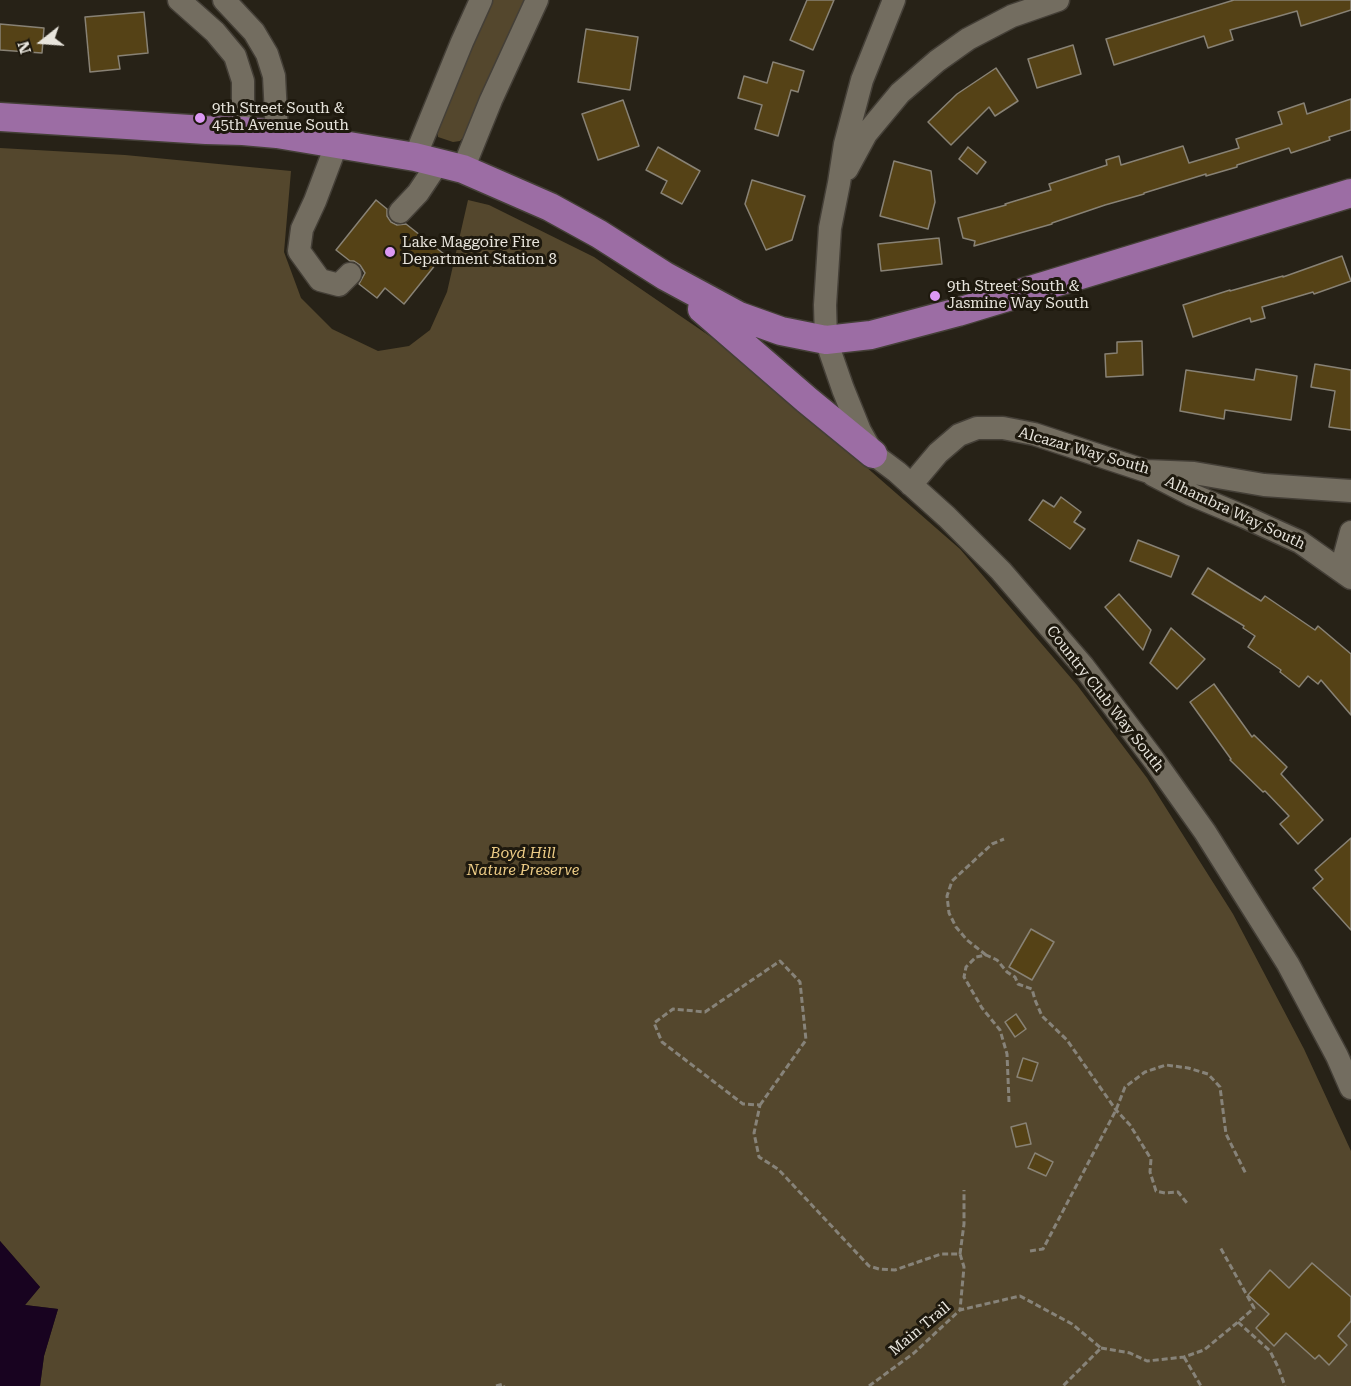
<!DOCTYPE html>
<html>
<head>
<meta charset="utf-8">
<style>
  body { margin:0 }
  #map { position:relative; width:1351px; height:1386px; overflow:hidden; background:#272217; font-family:"Roboto Serif",serif }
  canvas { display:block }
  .north { position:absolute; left:12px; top:12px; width:60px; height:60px; -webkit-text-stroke:4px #1e190e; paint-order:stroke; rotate:253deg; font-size:16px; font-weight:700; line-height:24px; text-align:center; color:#e8e5dd }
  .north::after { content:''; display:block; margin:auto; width:21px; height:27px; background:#e8e5dd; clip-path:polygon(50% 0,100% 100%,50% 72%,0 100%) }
</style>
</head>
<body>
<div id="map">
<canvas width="1351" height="1386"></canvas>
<div class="north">N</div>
</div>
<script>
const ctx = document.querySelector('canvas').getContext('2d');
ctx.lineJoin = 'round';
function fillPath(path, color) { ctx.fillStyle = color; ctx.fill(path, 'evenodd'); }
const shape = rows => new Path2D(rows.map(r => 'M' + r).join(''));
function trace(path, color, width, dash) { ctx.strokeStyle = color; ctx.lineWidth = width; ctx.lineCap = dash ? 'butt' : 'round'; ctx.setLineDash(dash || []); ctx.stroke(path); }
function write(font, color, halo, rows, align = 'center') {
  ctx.font = font + ' "Roboto Serif",serif'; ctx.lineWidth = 6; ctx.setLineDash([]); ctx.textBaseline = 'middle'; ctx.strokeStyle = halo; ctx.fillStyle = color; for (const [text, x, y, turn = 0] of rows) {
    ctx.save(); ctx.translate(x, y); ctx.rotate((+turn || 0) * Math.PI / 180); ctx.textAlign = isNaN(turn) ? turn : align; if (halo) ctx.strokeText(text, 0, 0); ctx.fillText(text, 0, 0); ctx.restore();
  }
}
fillPath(shape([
  [493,0,528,0,467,133,460,141,453,142,438,137,437,128],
  [0,148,125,155,291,171,284,252,301,298,332,329,378,351,409,346,430,330,447,292,468,200,489,205,594,257,717,341,833,438,960,549,1077,685,1147,778,1233,914,1304,1049,1351,1151,1351,1386,40,1386,44,1356,58,1309,25,1305,40,1287,0,1241]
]), '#54472d');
fillPath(shape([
  [0,1241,40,1287,25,1305,58,1309,44,1356,40,1386,0,1386]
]), '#180320');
const building = shape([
  [807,0,834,0,813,50,790,40,807,0],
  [1234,0,1351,0,1351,10,1301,26,1297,11,1230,30,1233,40,1208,48,1204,36,1114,65,1106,39,1234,0],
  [144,12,148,53,118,56,120,69,90,72,85,17,144,12],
  [0,24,44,28,42,53,0,50,0,24],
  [586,29,638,37,630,90,578,82,586,29],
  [1073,45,1081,74,1037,88,1028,59,1073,45],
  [773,62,804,71,798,92,791,90,778,136,755,129,762,105,738,98,744,76,767,83,773,62],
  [996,68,1018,101,995,116,989,107,951,145,928,122,957,94,996,68],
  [1351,99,1351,130,1329,137,1330,140,1291,153,1289,148,1237,165,1237,167,1206,176,1206,174,1144,193,1144,194,1105,205,1052,223,1052,224,974,246,975,241,963,238,958,218,1006,205,1005,204,1051,190,1049,184,1107,165,1106,160,1119,156,1121,165,1183,146,1189,163,1239,148,1236,139,1282,124,1278,112,1304,103,1307,114,1351,99],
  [623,100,639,146,598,160,582,114,623,100],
  [658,147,700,171,682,204,661,193,667,181,646,170,658,147],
  [968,147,986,162,977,174,959,159,968,147],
  [894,161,931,171,935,202,928,229,880,216,894,161],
  [752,180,805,196,792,240,766,250,745,204,752,180],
  [376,200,387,209,387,216,391,222,397,225,406,224,444,254,404,304,385,288,377,298,359,284,365,273,360,265,354,261,350,261,336,250,376,200],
  [939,238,942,264,881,271,878,244,939,238],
  [1342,256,1351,281,1314,294,1313,292,1262,307,1265,318,1251,322,1250,318,1193,337,1183,305,1230,290,1230,291,1283,276,1283,277,1342,256],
  [1142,341,1143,375,1106,377,1105,354,1117,353,1117,342,1142,341],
  [1315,364,1351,370,1351,430,1329,427,1335,391,1311,387,1315,364],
  [1256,369,1297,376,1291,420,1225,410,1224,419,1180,411,1186,370,1254,380,1256,369],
  [1061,497,1081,512,1074,522,1085,529,1070,549,1029,520,1043,500,1054,507,1061,497],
  [1138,540,1179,556,1171,577,1130,561,1138,540],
  [1208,568,1261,601,1265,596,1315,630,1318,626,1351,654,1351,715,1321,680,1318,684,1308,676,1299,687,1280,672,1281,670,1248,647,1255,636,1243,628,1244,626,1192,594,1208,568],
  [1119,594,1151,630,1143,650,1105,607,1119,594],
  [1171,628,1205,659,1177,689,1150,663,1171,628],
  [1214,684,1252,737,1254,735,1287,767,1281,774,1323,820,1298,844,1280,824,1289,816,1265,791,1263,792,1230,760,1231,759,1190,702,1214,684],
  [1351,838,1351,930,1313,888,1323,879,1315,870,1351,838],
  [1031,929,1054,942,1032,980,1009,967,1031,929],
  [1016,1014,1026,1029,1015,1037,1005,1022,1016,1014],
  [1023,1058,1038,1063,1032,1081,1017,1077,1023,1058],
  [1026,1123,1031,1144,1016,1147,1011,1127,1026,1123],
  [1035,1153,1053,1162,1046,1176,1028,1168,1035,1153],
  [1312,1263,1351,1297,1351,1321,1338,1336,1347,1345,1329,1365,1319,1355,1315,1359,1286,1333,1274,1346,1256,1328,1269,1314,1248,1295,1270,1270,1289,1288,1312,1263]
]);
fillPath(building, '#554216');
trace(building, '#888275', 1.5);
const minor = shape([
  [179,0,215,32,235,56,243,81,243,131],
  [224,0,254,32,267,54,274,76,277,134],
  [894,0,862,80,845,144,839,183,830,228,825,305,826,340,843,389,860,431,873,454,897,472,947,517,1001,571,1083,666,1154,760,1205,832,1288,964,1337,1056,1351,1088],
  [337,143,315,201,302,229,299,251,320,280,339,285,350,274],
  [415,157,462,42,481,0],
  [463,169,491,100,537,0],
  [847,169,866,134,900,93,937,61,968,39,1012,16,1058,0],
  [400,212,418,193,438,163],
  [1153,475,1190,494,1245,517,1300,542,1351,578],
  [911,485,938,453,959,435,977,428,1003,428,1034,434,1146,471,1194,473,1264,485,1351,491],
  [1341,569,1351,532]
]);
const major = shape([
  [0,117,206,130,243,131,277,134,415,157,463,169,550,207,599,234,665,276,739,316,781,331,826,340,871,335,958,312,1351,193],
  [702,309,807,400,873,454]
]);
trace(minor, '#443f37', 25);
trace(major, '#443f37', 31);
trace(shape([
  [986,955,967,940,956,927,949,913,947,896,952,881,992,844,1004,839],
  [1009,1102,1007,1054,1000,1030,982,1008,964,977,966,967,976,957,986,955,997,960,1007,972,1015,977,1018,984,1032,989,1035,1000,1042,1016,1067,1040,1116,1110,1130,1125,1151,1159,1150,1172,1156,1191,1165,1193,1178,1192,1187,1203],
  [760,1105,806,1040,800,982,780,961,705,1012,673,1009,654,1023,662,1042,743,1104,760,1105,754,1133,759,1157,778,1169,869,1266,879,1269,895,1270,941,1254,960,1254,964,1267,960,1310],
  [1030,1251,1043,1249,1116,1110,1125,1087,1145,1072,1166,1065,1188,1068,1208,1074,1220,1087,1226,1134,1246,1174],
  [960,1254,964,1224,964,1190],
  [1238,1322,1270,1351,1278,1367,1285,1386],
  [1101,1348,1130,1353,1147,1361,1184,1357,1204,1350,1238,1322,1254,1308,1220,1247],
  [1184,1357,1201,1386],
  [496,1386,503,1384,504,1386],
  [869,1386,914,1353,960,1310,1020,1296,1072,1324,1101,1348,1063,1386]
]), '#878379', 3, [6, 3]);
trace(minor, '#736d60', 22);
trace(major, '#9c6da4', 28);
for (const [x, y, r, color] of [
  [200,118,6,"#dc99f4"],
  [390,252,6,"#dc99f4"],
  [935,296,6,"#dc99f4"]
]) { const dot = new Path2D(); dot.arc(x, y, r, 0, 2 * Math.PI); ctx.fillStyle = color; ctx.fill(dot); trace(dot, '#1e190e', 2); }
write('15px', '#e8e5dd', '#1e190e', [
  ["9th Street South &",212,109],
  ["45th Avenue South",212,126],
  ["Lake Maggoire Fire",402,243],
  ["Department Station 8",402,260],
  ["9th Street South &",947,287],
  ["Jasmine Way South",947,304]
], 'left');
write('15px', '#e8e5dd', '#1e190e', [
  ["Alcazar Way South",1084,451,16],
  ["Alhambra Way South",1235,513,25],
  ["Country Club Way South",1105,699,52],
  ["Main Trail",920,1329,-40]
]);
write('italic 15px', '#edcc86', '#1e190e', [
  ["Boyd Hill",523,854],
  ["Nature Preserve",523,871]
]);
</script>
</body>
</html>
